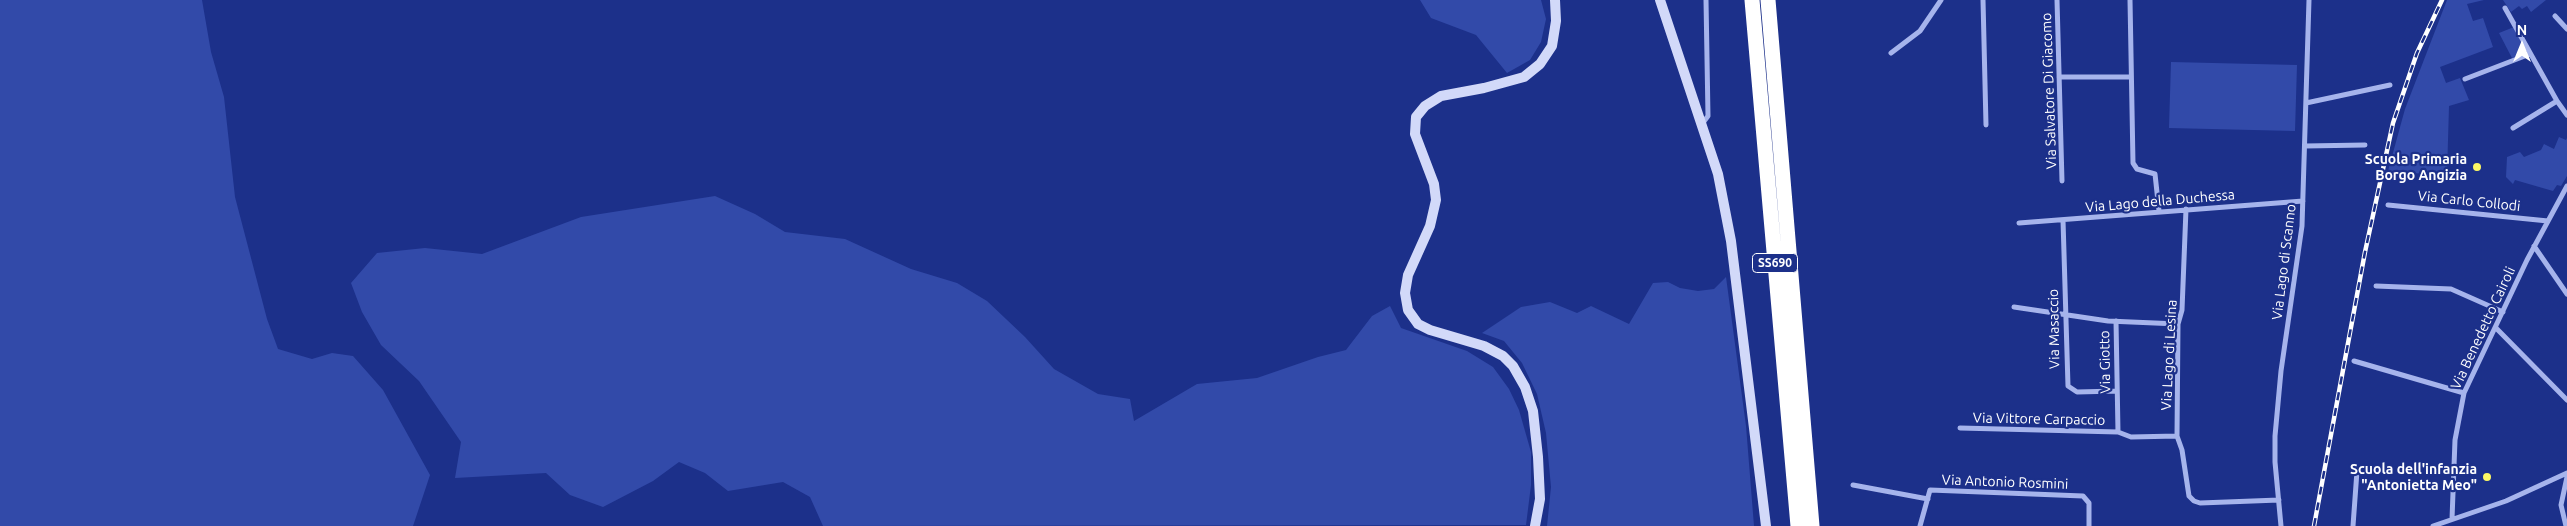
<!DOCTYPE html>
<html>
<head>
<meta charset="utf-8">
<style>
  body { margin:0 }
  #map { position:relative; width:2567px; height:526px; overflow:hidden; background:#1c308a; font-family:Ubuntu,sans-serif }
  canvas { display:block }
  .north { position:absolute; left:2497px; top:20px; width:50px; height:50px; -webkit-text-stroke:4px #1c308a; paint-order:stroke; rotate:0deg; font-size:14px; font-weight:700; line-height:20px; text-align:center; color:#fff }
  .north::after { content:''; display:block; margin:auto; width:18px; height:22px; background:#fff; clip-path:polygon(50% 0,100% 100%,50% 72%,0 100%) }
</style>
</head>
<body>
<div id="map">
<canvas width="2567" height="526"></canvas>
<div class="north">N</div>
</div>
<script>
const ctx = document.querySelector('canvas').getContext('2d');
ctx.lineJoin = 'round';
function fillPath(path, color) { ctx.fillStyle = color; ctx.fill(path, 'evenodd'); }
const shape = rows => new Path2D(rows.map(r => 'M' + r).join(''));
function trace(path, color, width, dash) { ctx.strokeStyle = color; ctx.lineWidth = width; ctx.lineCap = dash ? 'butt' : 'round'; ctx.setLineDash(dash || []); ctx.stroke(path); }
function write(font, color, halo, rows, align = 'center') {
  ctx.font = font + ' Ubuntu,sans-serif'; ctx.lineWidth = 4.5; ctx.setLineDash([]); ctx.textBaseline = 'middle'; ctx.strokeStyle = halo; ctx.fillStyle = color; for (const [text, x, y, turn = 0] of rows) {
    ctx.save(); ctx.translate(x, y); ctx.rotate((+turn || 0) * Math.PI / 180); ctx.textAlign = isNaN(turn) ? turn : align; if (halo) ctx.strokeText(text, 0, 0); ctx.fillText(text, 0, 0); ctx.restore();
  }
}
fillPath(shape([
  [0,0,202,0,211,52,224,97,235,197,267,319,278,349,312,359,332,353,353,356,383,390,430,475,413,526,0,526],
  [1420,0,1541,0,1546,19,1541,42,1530,60,1507,73,1476,35,1431,18],
  [2447,0,2484,0,2467,4,2473,21,2483,18,2493,47,2440,67,2446,83,2460,78,2469,100,2449,106,2447,174,2450,176,2388,171,2405,109],
  [2503,0,2546,0,2531,12,2527,6,2522,9,2519,6,2511,12],
  [2514,27,2528,53,2512,58,2499,33],
  [2171,62,2297,65,2295,131,2169,128],
  [2559,137,2566,140,2567,138,2567,176,2561,186,2557,185,2553,191,2515,180,2513,184,2506,177,2507,157,2520,152,2524,157,2541,150,2544,144,2554,149],
  [715,196,755,214,785,232,845,239,911,269,957,283,987,301,1025,337,1054,369,1098,394,1130,399,1134,421,1197,384,1257,378,1318,357,1346,350,1372,316,1390,306,1401,328,1467,351,1493,367,1509,389,1519,410,1531,452,1531,485,1526,525,823,526,810,497,783,482,728,491,705,473,679,462,653,481,603,507,570,495,546,473,455,478,461,442,419,381,381,345,362,312,351,283,377,253,425,248,482,254,581,217],
  [1726,277,1746,426,1754,526,1547,526,1551,487,1546,433,1537,394,1522,363,1504,341,1482,333,1521,307,1550,302,1577,313,1591,306,1629,324,1653,283,1668,282,1680,288,1698,291,1714,289]
]), '#324aa9');
trace(shape([
  [1983,0,1986,125],
  [2057,0,2062,181],
  [2130,0,2133,163,2137,169,2155,174,2159,211],
  [2505,8,2557,101,2567,115],
  [2555,16,2567,29],
  [1891,53,1920,31,1941,0],
  [2059,77,2130,77],
  [2465,79,2530,54],
  [2306,103,2390,85],
  [1702,124,1708,116,1706,0],
  [2513,128,2557,101],
  [2305,146,2365,145],
  [2388,205,2548,221],
  [2186,209,2182,310,2178,324,2177,436,2182,450,2189,496,2194,501,2200,503,2279,500],
  [2063,220,2068,386,2077,392,2117,391],
  [2019,223,2303,201],
  [2534,246,2567,294],
  [2376,286,2451,289,2503,312],
  [2014,307,2108,321,2178,324],
  [2116,321,2118,432],
  [2496,328,2567,400],
  [2354,361,2464,393],
  [1960,428,2118,432,2131,437,2177,436],
  [1853,485,1928,499],
  [2452,519,2455,440,2464,393,2527,260,2567,186],
  [1920,526,1930,490,2083,496,2089,503,2089,526],
  [2281,526,2275,462,2275,436,2281,371,2302,226,2309,0],
  [2353,526,2357,471],
  [2433,526,2506,501,2567,473],
  [2566,526,2561,505,2567,477]
]), '#a6b4ec', 5);
trace(shape([
  [1660,0,1718,174,1731,241,1766,526],
  [1535,526,1540,499,1538,457,1533,411,1525,387,1513,366,1503,356,1484,346,1430,330,1418,324,1408,310,1405,293,1408,275,1430,226,1436,200,1434,184,1415,134,1416,117,1425,106,1441,96,1484,88,1524,77,1540,64,1552,46,1556,21,1555,0]
]), '#d2d9f9', 10);
trace(shape([
  [1752,0,1798,526],
  [1768,0,1812,526]
]), '#fff', 15);
const rail = shape([
  [2314,526,2365,252,2393,123,2417,53,2442,0]
]);
trace(rail, '#fff', 4.5);
trace(rail, '#1c308a', 2.5, [8]);
for (const [x, y, r, color] of [
  [2477,167,5,"#fdf764"],
  [2487,477,5,"#fdf764"]
]) { const dot = new Path2D(); dot.arc(x, y, r, 0, 2 * Math.PI); ctx.fillStyle = color; ctx.fill(dot); trace(dot, '#1c308a', 2); }
for (const [x, y, w] of [
  [1775,263,45]
]) { const box = new Path2D(); box.roundRect(x - w / 2, y - 9.5, w, 19, 4); ctx.fillStyle = '#1c308a'; ctx.fill(box); trace(box, '#fff', 1); }
write('bold 12px', '#fff', null, [
  ["SS690",1775,263]
]);
write('14px', '#fff', '#1c308a', [
  ["Via Salvatore Di Giacomo",2049,91,-92],
  ["Via Lago della Duchessa",2160,201,-5],
  ["Via Carlo Collodi",2469,201,6],
  ["Via Lago di Scanno",2284,262,-83],
  ["Via Benedetto Cairoli",2483,328,-65],
  ["Via Masaccio",2054,329,-91],
  ["Via Lago di Lesina",2169,355,-87],
  ["Via Giotto",2105,362,-91],
  ["Via Vittore Carpaccio",2039,419,1],
  ["Via Antonio Rosmini",2005,482,2]
]);
write('bold 14px', '#fff', '#1c308a', [
  ["Scuola Primaria",2467,159],
  ["Borgo Angizia",2467,175],
  ["Scuola dell'infanzia",2477,469],
  ["\"Antonietta Meo\"",2477,485]
], 'right');
</script>
</body>
</html>
